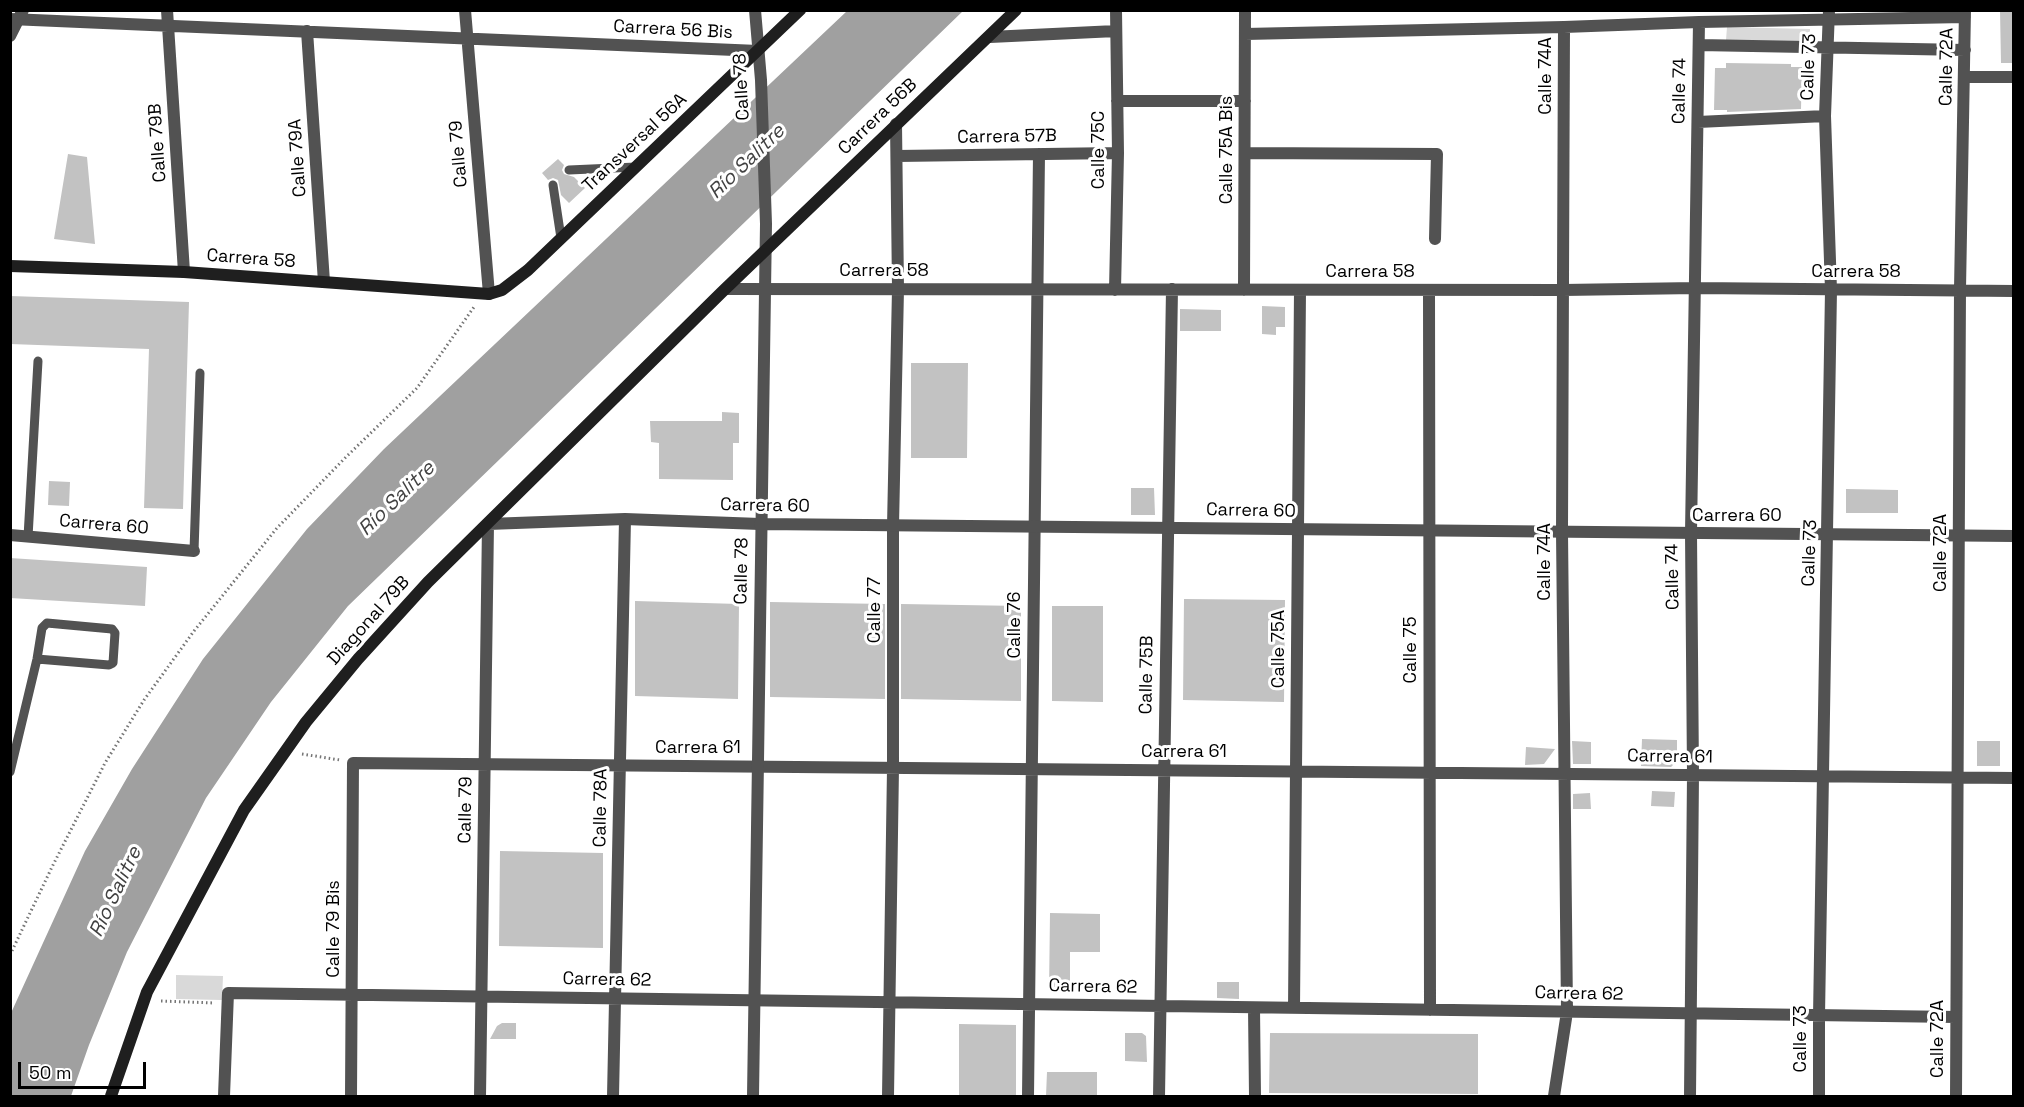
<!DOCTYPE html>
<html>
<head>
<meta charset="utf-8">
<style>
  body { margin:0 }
  #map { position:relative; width:2024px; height:1107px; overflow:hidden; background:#fff; font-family:"Space Grotesk",sans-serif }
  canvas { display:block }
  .frame { position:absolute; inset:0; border:12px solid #000; pointer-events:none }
  .scale { position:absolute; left:18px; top:1062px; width:128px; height:27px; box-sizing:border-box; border:3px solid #000; border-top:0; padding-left:8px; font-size:18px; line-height:21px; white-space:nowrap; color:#000; -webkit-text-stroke:4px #fff; paint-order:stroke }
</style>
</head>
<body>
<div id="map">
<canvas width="2024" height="1107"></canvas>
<div class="frame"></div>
<div class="scale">50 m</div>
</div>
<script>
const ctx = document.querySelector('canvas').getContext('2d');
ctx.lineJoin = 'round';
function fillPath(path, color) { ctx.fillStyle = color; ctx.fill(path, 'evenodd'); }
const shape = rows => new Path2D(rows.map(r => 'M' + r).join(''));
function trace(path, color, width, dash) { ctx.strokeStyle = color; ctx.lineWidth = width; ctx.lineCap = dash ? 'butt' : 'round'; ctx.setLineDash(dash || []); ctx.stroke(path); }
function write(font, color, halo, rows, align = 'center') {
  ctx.font = font + ' "Space Grotesk",sans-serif'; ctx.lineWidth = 6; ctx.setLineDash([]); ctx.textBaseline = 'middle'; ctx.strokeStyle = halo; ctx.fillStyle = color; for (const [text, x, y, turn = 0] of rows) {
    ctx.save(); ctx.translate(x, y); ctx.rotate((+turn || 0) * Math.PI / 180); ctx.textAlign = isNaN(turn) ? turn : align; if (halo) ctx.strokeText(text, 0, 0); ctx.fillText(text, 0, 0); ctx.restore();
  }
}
fillPath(shape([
  [1727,27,1810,29,1810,42,1726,40],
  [176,975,223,976,222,1000,176,999]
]), '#d9d9d9');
fillPath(shape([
  [847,11,963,11,348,606,271,702,206,798,127,952,89,1045,71,1096,11,1096,11,1013,85,851,132,769,203,659,307,529,384,449]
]), '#a0a0a0');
fillPath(shape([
  [2000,10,2013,10,2013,63,2001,63],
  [1726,63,1791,64,1791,67,1802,67,1801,109,1727,112,1727,110,1714,110,1715,68,1726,68],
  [68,154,87,157,95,244,54,239],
  [558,159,564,165,562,170,564,174,574,177,585,188,569,203,561,195,558,180,553,178,548,180,542,173],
  [10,296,189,302,183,509,144,508,149,349,10,344],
  [1262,306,1285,307,1285,327,1276,327,1276,335,1262,334],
  [1180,309,1221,310,1221,331,1180,331],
  [911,363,968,363,967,458,911,458],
  [722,412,739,413,739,443,733,443,733,480,659,479,659,443,651,442,650,421,722,421],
  [49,481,70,482,69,506,48,505],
  [1131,488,1154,488,1155,515,1131,515],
  [1846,489,1898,490,1898,513,1846,513],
  [10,558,147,567,145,606,10,598],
  [1184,599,1285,600,1284,702,1183,700],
  [635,601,739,604,738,699,635,696],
  [770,602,885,604,885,699,770,697],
  [901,604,1021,606,1021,701,901,699],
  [1052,606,1103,606,1103,702,1052,701],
  [1642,739,1677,740,1677,761,1671,767,1641,766],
  [1572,741,1591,742,1591,764,1573,764],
  [1977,741,2000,741,2000,766,1977,766],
  [1526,747,1555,749,1544,764,1525,765],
  [1652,791,1675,792,1674,807,1651,806],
  [1590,793,1591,809,1573,809,1573,794],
  [500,851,603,853,603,948,499,946],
  [1050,913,1100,914,1100,952,1070,952,1070,992,1049,992],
  [1217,982,1239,982,1239,999,1217,998],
  [502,1023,516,1023,516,1039,490,1039,497,1026],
  [959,1024,1016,1025,1016,1096,959,1096],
  [1125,1033,1142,1033,1146,1036,1147,1062,1125,1061],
  [1270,1033,1478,1034,1478,1094,1269,1093],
  [1047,1072,1097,1072,1097,1096,1046,1096]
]), '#c2c2c2');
trace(shape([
  [302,754,340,760],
  [10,955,52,867,105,763,144,700,194,631,277,528,345,458,417,388,474,307],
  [161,1001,214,1003]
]), '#747474', 3, [1.5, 3]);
trace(shape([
  [569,170,636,167],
  [553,185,561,238],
  [28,537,38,361],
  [194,551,200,373],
  [10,772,37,659,42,628,47,623,112,629,115,633,113,663,109,665,37,659]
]), '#525252', 9);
trace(shape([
  [167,10,184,272],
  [465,10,489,294],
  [10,19,758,51],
  [307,31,324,282],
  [1245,34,1564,27,1699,22,1965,17],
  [990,37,1116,31],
  [1699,45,1965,50],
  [1965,77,2014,77],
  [1117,101,1245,101],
  [1698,122,1825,116],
  [1245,153,1437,154,1435,239],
  [897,156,1118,153],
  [726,289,1563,290,1696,288,2014,291],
  [1115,290,1118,153,1116,10],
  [1244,290,1245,10],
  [1429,290,1430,1010],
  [10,535,194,551],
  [1254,1008,1255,1096],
  [1294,1008,1300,290],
  [224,1096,228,993,1956,1017],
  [351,1096,353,763,2014,778],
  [480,1096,488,524,625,519,760,524],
  [613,1096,625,519],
  [888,1096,893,768,893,526,898,289,896,124],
  [1028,1096,1039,154],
  [1159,1096,1172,289],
  [1554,1096,1567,1012,1562,532,1564,27],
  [1690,1096,1693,775,1691,533,1699,22],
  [1819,1096,1819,1016,1831,290,1825,116,1829,10],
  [1956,1096,1960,289,1965,10]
]), '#525252', 12);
trace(shape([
  [10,36,23,10],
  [760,524,2014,536],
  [753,1096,766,224,761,80,755,10]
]), '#525252', 12);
trace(shape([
  [10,266,184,272,489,294,502,290,528,270,800,10],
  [111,1096,147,992,244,810,306,722,358,659,428,582,722,292,1016,10]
]), '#1f1f1f', 12);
write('18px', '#000', '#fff', [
  ["Carrera 56 Bis",673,30,3],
  ["Calle 73",1809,67,-88],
  ["Calle 72A",1947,67,-89],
  ["Calle 74A",1546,76,-90],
  ["Calle 78",742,87,-93],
  ["Calle 74",1680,91,-89],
  ["Carrera 56B",878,117,-44],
  ["Carrera 57B",1007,137,-1],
  ["Calle 79B",158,143,-94],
  ["Transversal 56A",635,143,-43],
  ["Calle 75C",1099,150,-90],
  ["Calle 75A Bis",1227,150,-90],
  ["Calle 79",459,154,-95],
  ["Calle 79A",298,158,-94],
  ["Carrera 58",251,259,4],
  ["Carrera 58",884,271],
  ["Carrera 58",1370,272],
  ["Carrera 58",1856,272],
  ["Carrera 60",765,506,1],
  ["Carrera 60",1251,511,1],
  ["Carrera 60",1737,516],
  ["Carrera 60",104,525,5],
  ["Calle 73",1810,553,-88],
  ["Calle 72A",1941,553,-90],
  ["Calle 74A",1545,562,-90],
  ["Calle 78",742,571,-89],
  ["Calle 74",1673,577,-91],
  ["Calle 77",875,610,-90],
  ["Diagonal 79B",369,621,-48],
  ["Calle 76",1015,625,-90],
  ["Calle 75A",1279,649,-90],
  ["Calle 75",1411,650,-90],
  ["Calle 75B",1147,675,-89],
  ["Carrera 61",698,748],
  ["Carrera 61",1184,752],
  ["Carrera 61",1670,757,1],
  ["Calle 78A",601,808,-89],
  ["Calle 79",466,810,-89],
  ["Calle 79 Bis",334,929,-90],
  ["Carrera 62",607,980,1],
  ["Carrera 62",1093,987,1],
  ["Carrera 62",1579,994,1],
  ["Calle 73",1801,1039,-90],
  ["Calle 72A",1938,1039,-90]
]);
write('italic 20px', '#414141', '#fff', [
  ["Río Salitre",747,162,-44],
  ["Río Salitre",397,499,-44],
  ["Río Salitre",116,892,-65]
]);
</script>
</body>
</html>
